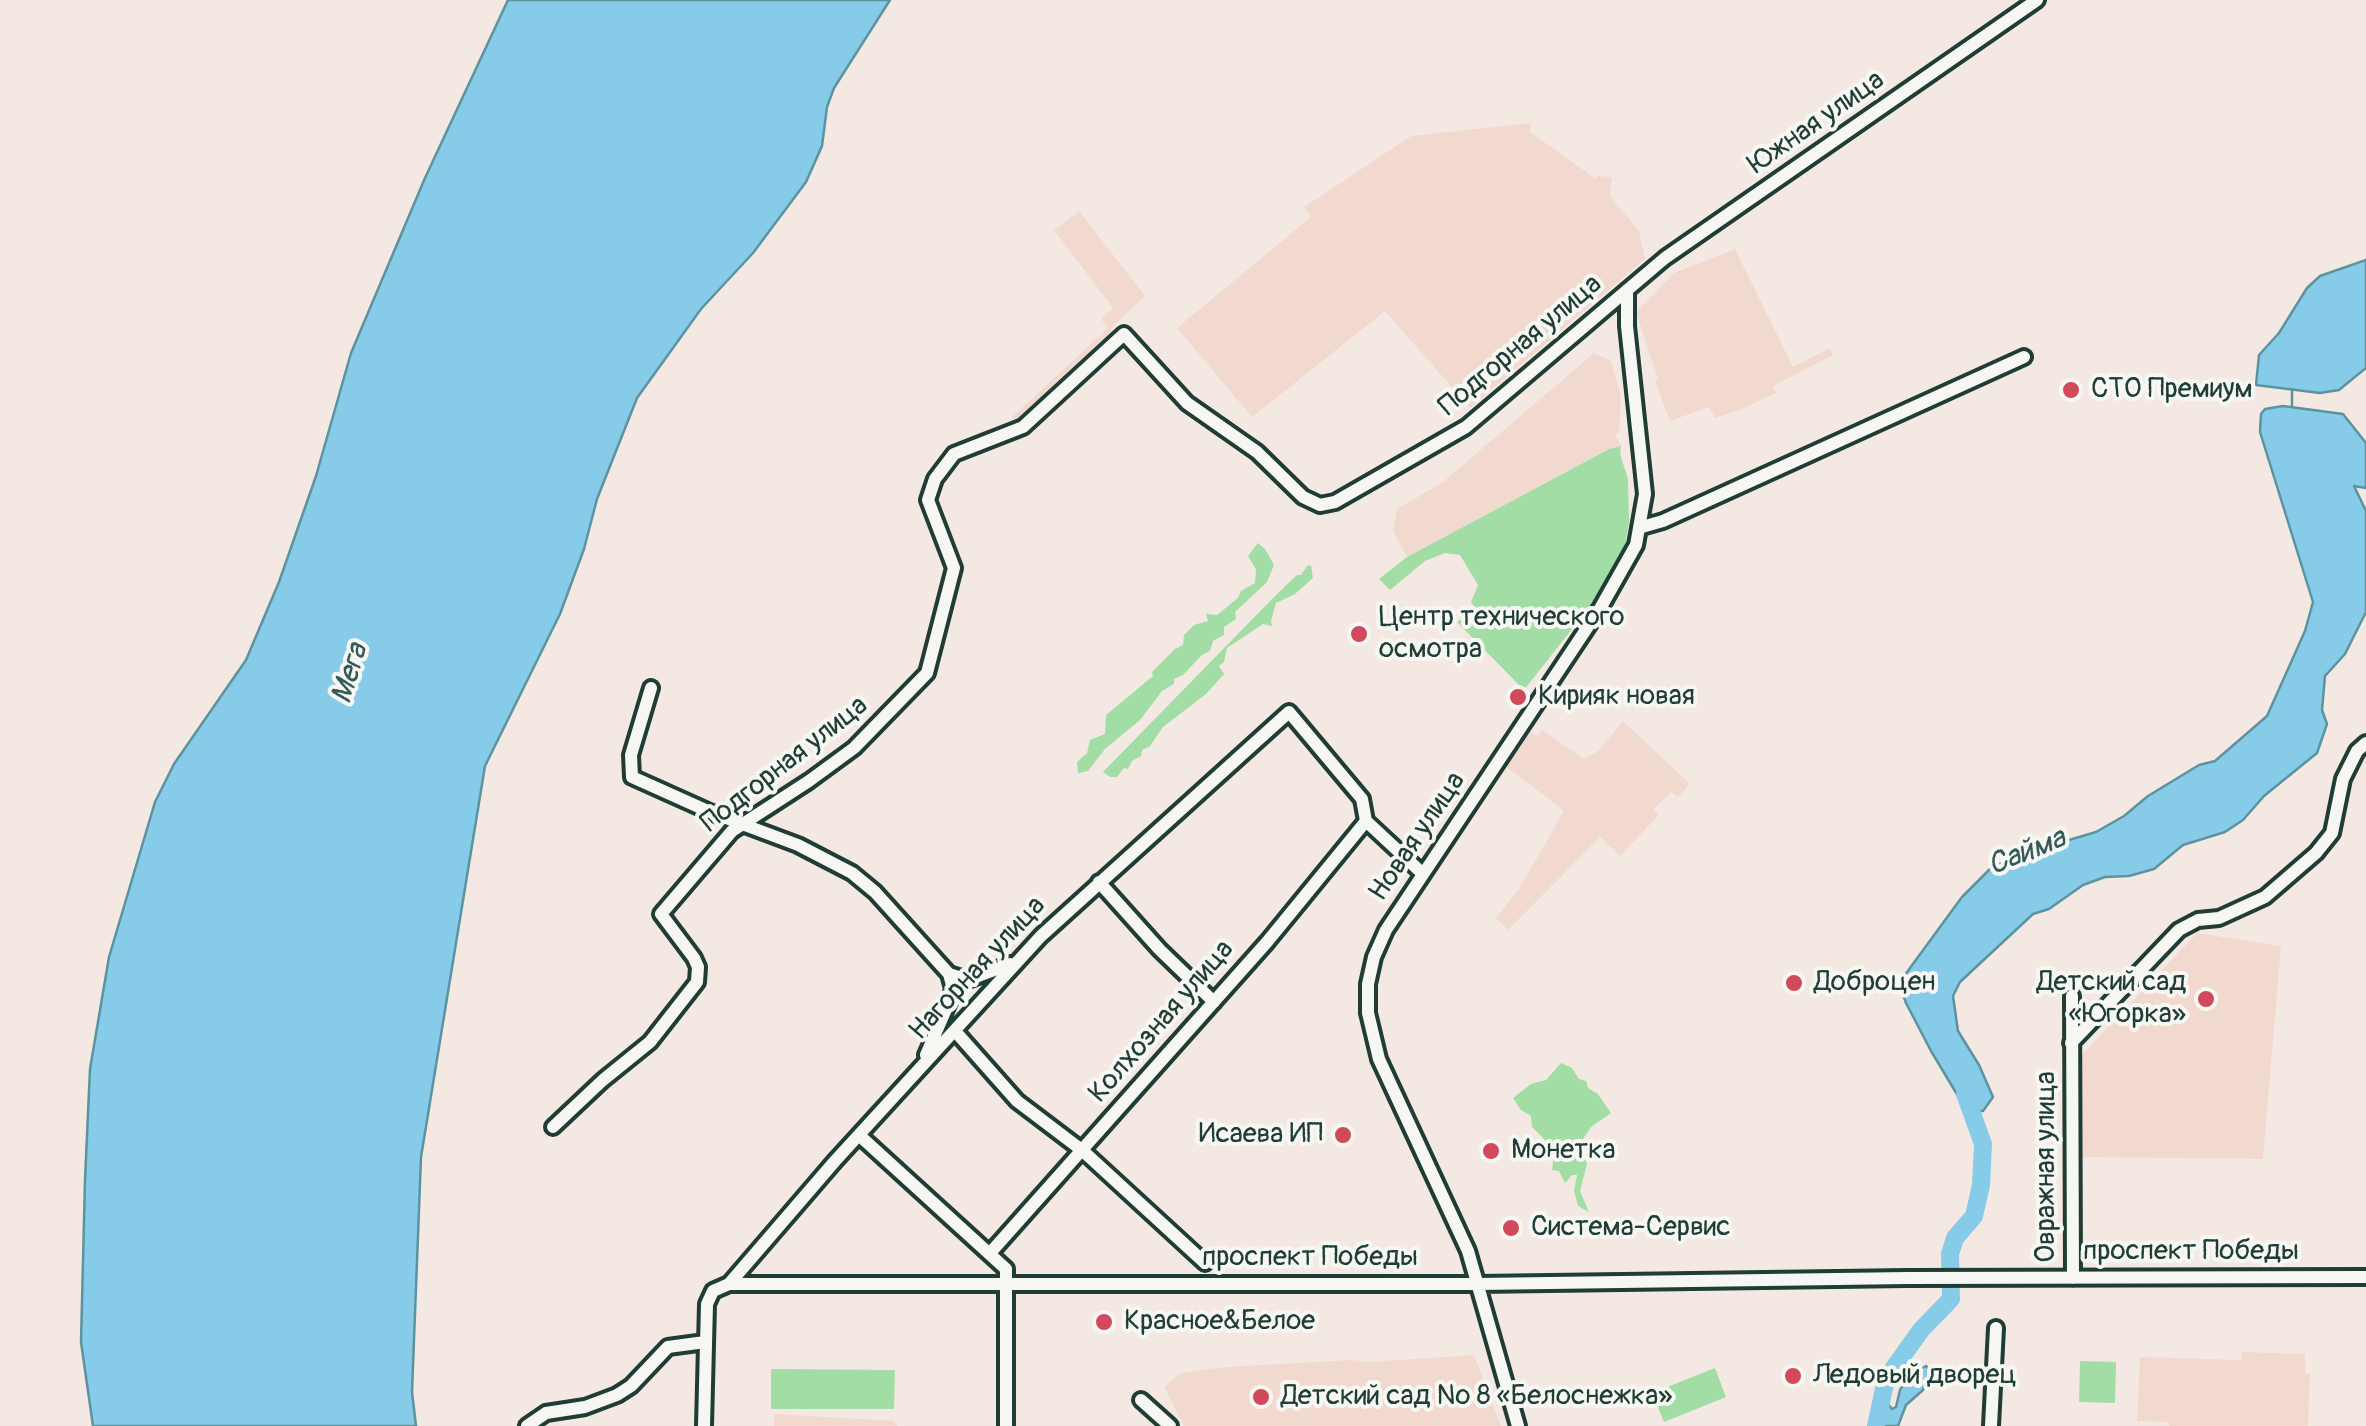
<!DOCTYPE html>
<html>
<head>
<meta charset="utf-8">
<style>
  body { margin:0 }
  canvas { display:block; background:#f4e9e2 }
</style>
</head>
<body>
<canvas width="2366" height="1426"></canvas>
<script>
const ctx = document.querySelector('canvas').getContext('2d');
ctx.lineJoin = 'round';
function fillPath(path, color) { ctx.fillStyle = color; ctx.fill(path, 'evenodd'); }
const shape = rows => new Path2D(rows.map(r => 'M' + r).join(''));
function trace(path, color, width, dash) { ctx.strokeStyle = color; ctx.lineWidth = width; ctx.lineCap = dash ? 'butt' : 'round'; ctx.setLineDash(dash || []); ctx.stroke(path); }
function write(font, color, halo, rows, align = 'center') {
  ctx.font = font + ' Pangolin,sans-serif'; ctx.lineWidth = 8; ctx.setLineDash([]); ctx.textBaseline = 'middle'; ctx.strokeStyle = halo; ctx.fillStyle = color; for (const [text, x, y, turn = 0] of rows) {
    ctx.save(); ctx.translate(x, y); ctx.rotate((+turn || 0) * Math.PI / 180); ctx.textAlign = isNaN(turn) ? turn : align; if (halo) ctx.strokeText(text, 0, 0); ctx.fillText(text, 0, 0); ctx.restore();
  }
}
fillPath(shape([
  [1530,123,1530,132,1596,179,1597,176,1612,177,1610,196,1639,231,1645,259,1470,408,1385,311,1252,417,1177,328,1311,217,1304,207,1411,136],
  [1079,211,1145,296,1110,329,1116,336,1019,425,1012,417,1108,328,1101,319,1113,308,1054,230],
  [1735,249,1793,367,1830,348,1833,355,1773,386,1776,393,1739,410,1715,418,1709,407,1670,421,1655,381,1658,379,1636,312,1674,273],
  [1594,353,1611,361,1621,397,1619,433,1615,435,1621,446,1608,449,1407,557,1393,531,1397,509,1443,482],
  [1623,721,1690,784,1678,797,1671,792,1654,809,1659,815,1620,856,1600,837,1508,930,1496,918,1519,889,1564,811,1505,766,1529,731,1537,736,1542,730,1584,759,1598,751],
  [2197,933,2281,946,2263,1159,2077,1157,2076,1061],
  [2242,1352,2305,1354,2305,1374,2310,1374,2308,1426,2169,1426,2169,1422,2137,1421,2140,1357,2241,1360],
  [1474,1355,1501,1426,1184,1426,1164,1387,1180,1373,1226,1367,1352,1360,1369,1362],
  [774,1414,894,1421,897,1426,774,1426]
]), '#f2d9cf');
fillPath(shape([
  [1621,446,1620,454,1628,479,1629,522,1624,552,1605,587,1524,690,1457,622,1476,609,1471,602,1478,585,1460,555,1445,553,1425,561,1390,590,1379,579,1407,557,1609,449],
  [1258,543,1265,549,1274,565,1267,582,1235,612,1236,619,1224,627,1224,635,1213,641,1210,651,1202,655,1183,675,1174,679,1174,684,1162,691,1140,720,1105,749,1088,771,1078,773,1077,762,1087,753,1090,740,1105,734,1106,715,1153,676,1152,672,1175,649,1183,645,1184,635,1194,625,1208,621,1206,614,1217,615,1238,598,1241,591,1255,583,1256,569,1248,556],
  [1311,565,1313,578,1295,594,1276,603,1271,621,1272,626,1263,624,1227,648,1224,662,1219,666,1224,674,1206,694,1163,727,1150,746,1142,750,1141,756,1132,761,1128,769,1124,768,1117,777,1110,777,1103,772,1275,596,1297,575,1301,575,1307,566],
  [1561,1063,1572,1068,1579,1079,1586,1081,1588,1088,1598,1094,1611,1113,1591,1127,1579,1145,1587,1164,1580,1191,1589,1212,1578,1206,1574,1191,1577,1175,1572,1175,1565,1183,1559,1171,1552,1170,1555,1150,1532,1127,1531,1116,1521,1110,1513,1098,1531,1084,1546,1080],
  [2080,1361,2116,1362,2115,1403,2079,1402],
  [1715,1368,1726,1397,1664,1422,1652,1393],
  [771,1369,895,1370,894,1409,771,1409]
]), '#a1dda4');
const water = shape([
  [508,0,890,0,834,88,827,107,822,146,806,182,753,253,701,309,637,398,597,499,584,549,560,614,485,766,421,1157,412,1392,416,1426,93,1426,81,1342,85,1180,90,1069,109,957,155,802,174,764,246,660,279,582,316,476,351,353,425,178,508,0],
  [2366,260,2366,368,2339,390,2320,393,2256,385,2259,355,2279,333,2307,288,2320,276,2366,260],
  [2283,406,2343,414,2366,443,2366,488,2354,486,2366,511,2366,612,2345,654,2325,676,2322,710,2327,724,2317,753,2264,796,2243,820,2225,832,2183,845,2154,869,2129,876,2105,877,2083,885,2049,909,2033,914,1960,982,1953,996,1958,1031,1979,1065,1993,1097,1983,1111,1967,1111,1931,1051,1906,1003,1899,983,1962,897,1990,869,2015,856,2096,832,2124,816,2148,796,2199,765,2215,761,2267,716,2305,631,2313,602,2260,432,2261,414,2265,409,2283,406],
  [1926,1366,1930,1370,1923,1390,1906,1405,1898,1426,1872,1426,1878,1403,1885,1400,1892,1409,1896,1407,1900,1390,1910,1375,1926,1366]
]);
fillPath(water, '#86cce8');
trace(water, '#5d93a0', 2.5);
trace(shape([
  [2292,407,2292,390]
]), '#5d93a0', 2.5);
trace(shape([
  [1876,1426,1886,1379,1921,1330,1951,1299,1950,1254,1955,1238,1974,1216,1981,1185,1983,1144,1965,1094]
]), '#86cce8', 18);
const minor = shape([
  [1642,527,1663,521,2024,357],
  [651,688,631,755,632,777,710,812,798,845,852,873,875,892,949,974,968,980,1010,964],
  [1099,882,1160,950,1214,1002],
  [2072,996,2073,1278],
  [955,1031,1017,1101,1083,1151,1205,1263],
  [2071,1043,2179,930,2198,920,2219,918,2265,897,2316,853,2332,833,2343,779,2357,751,2366,743],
  [926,1055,950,1000,953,989,949,974],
  [553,1127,603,1080,650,1042,697,982,698,967,694,958,661,914,732,831,809,781,854,748,927,673,954,568,928,500,935,479,954,454,1023,427,1124,334,1187,403,1257,452,1303,497,1320,505,1335,502,1466,427,1665,258,2037,0],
  [860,1136,1006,1269,1006,1426],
  [991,1252,1267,942,1366,821],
  [729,1284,835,1161,1041,936,1289,712,1362,799,1366,821,1423,874],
  [1141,1400,1170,1426],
  [527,1426,546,1413,585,1407,617,1395,631,1386,668,1347,705,1342],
  [704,1426,707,1304,713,1291,729,1284,1478,1284,1908,1278,2366,1277],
  [1518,1426,1468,1251,1379,1059,1368,1013,1368,984,1374,957,1386,930,1601,607,1636,545,1645,494,1627,326,1627,290],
  [1991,1426,1996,1328]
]);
trace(minor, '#1f3d34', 20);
trace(minor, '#f6f6f2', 12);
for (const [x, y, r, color] of [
  [2071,390,10,"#d1495b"],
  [1359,634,10,"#d1495b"],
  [1518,697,10,"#d1495b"],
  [1794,983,10,"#d1495b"],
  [2206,999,10,"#d1495b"],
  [1343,1135,10,"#d1495b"],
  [1491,1151,10,"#d1495b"],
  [1511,1228,10,"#d1495b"],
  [1104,1322,10,"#d1495b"],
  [1793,1376,10,"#d1495b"],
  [1261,1397,10,"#d1495b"]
]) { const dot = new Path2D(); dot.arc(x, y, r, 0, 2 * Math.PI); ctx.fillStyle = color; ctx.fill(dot); trace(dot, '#f6f6f2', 4); }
write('28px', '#1f3d34', '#f6f6f2', [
  ["Южная улица",1817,123,-35],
  ["Подгорная улица",1521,346,-40],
  ["Подгорная улица",785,765,-38],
  ["Новая улица",1418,837,-56],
  ["Нагорная улица",978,969,-47],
  ["Колхозная улица",1162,1022,-49],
  ["Овражная улица",2047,1167,-90],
  ["проспект Победы",2191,1252],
  ["проспект Победы",1310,1258]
]);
write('28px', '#1f3d34', '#f6f6f2', [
  ["СТО Премиум",2091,390],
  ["Центр технического",1379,618],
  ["осмотра",1379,650],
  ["Кирияк новая",1538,697],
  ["Доброцен",1814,983],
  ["Детский сад",2186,983,"right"],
  ["«Югорка»",2186,1015,"right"],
  ["Исаева ИП",1323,1135,"right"],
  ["Монетка",1511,1151],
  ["Система-Сервис",1531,1228],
  ["Красное&Белое",1124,1322],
  ["Ледовый дворец",1813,1376],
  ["Детский сад № 8 «Белоснежка»",1281,1397]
], 'left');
write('italic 30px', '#345a58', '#f6f6f2', [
  ["Мега",351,674,-73],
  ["Сайма",2027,853,-22]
]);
</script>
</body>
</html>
